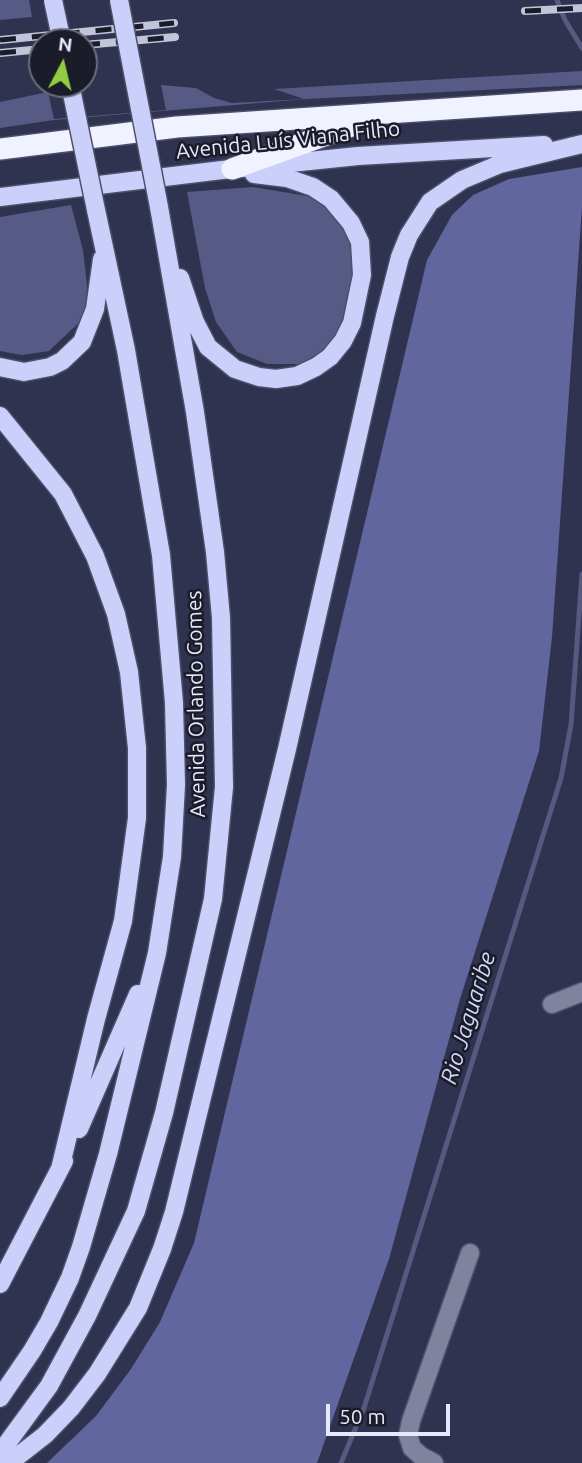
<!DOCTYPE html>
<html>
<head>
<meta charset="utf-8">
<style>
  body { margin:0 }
  #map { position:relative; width:582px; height:1463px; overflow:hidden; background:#30334f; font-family:Ubuntu,sans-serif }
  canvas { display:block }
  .north { position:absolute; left:28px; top:28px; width:70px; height:70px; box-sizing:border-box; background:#1b1c29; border:2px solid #6c6e7d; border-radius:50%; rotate:7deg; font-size:19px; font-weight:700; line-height:28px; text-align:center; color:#e6e8fb }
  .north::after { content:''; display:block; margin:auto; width:24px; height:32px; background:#91cd40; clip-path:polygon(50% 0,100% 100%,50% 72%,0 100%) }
  .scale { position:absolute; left:326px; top:1404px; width:124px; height:32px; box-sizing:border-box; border:4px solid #e6e8fb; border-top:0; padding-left:9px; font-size:21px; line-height:24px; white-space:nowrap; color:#e6e8fb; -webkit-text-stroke:5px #1b1c29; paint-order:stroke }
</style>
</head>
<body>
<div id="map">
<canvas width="582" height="1463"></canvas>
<div class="north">N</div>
<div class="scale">50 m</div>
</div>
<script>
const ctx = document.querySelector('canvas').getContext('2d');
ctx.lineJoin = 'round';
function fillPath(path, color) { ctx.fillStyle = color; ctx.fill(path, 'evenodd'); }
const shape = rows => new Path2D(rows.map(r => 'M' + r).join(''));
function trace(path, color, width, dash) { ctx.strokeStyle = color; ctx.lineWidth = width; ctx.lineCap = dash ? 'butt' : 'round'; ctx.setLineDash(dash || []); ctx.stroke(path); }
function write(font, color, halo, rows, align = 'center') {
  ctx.font = font + ' Ubuntu,sans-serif'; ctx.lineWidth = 5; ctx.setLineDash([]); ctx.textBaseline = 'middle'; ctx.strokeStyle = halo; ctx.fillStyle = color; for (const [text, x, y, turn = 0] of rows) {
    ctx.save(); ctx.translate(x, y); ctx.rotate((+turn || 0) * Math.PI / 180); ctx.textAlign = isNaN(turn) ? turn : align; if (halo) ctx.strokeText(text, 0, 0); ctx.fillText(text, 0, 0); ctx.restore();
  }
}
fillPath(shape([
  [0,0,29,0,32,17,0,20],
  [582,71,582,85,307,99,54,120,0,128,0,102,48,92,54,119,166,110,161,85,196,88,214,98,232,103,304,99,274,89],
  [253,187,319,198,341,218,358,247,348,309,331,347,301,364,267,364,237,352,216,322,205,288,187,192],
  [71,205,83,250,87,285,85,317,49,351,22,355,0,351,0,217]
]), '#575a85');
fillPath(shape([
  [582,167,582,207,552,637,539,751,460,999,389,1259,317,1463,47,1463,96,1416,131,1369,160,1322,194,1243,427,260,452,215,473,195,509,179]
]), '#62669e');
trace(shape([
  [557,0,565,20,582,48],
  [341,1463,364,1408,561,778,571,725,582,574]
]), '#595880', 5);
const minor = shape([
  [552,1004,582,992],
  [434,1463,421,1456,412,1448,408,1435,411,1421,470,1253]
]);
const major = shape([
  [0,197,222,170,358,156,544,145],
  [180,278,195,322,208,347,235,369,259,377,276,379,297,376,316,367,330,357,343,341,352,323,362,275,360,242,351,223,331,199,313,187,287,178,254,174],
  [0,367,24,372,50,367,62,361,82,342,95,309,102,259],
  [0,416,63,494,95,556,116,614,129,672,137,748,137,818,123,921,96,1019,60,1169],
  [79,1129,138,994],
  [0,1284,64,1161],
  [0,1398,32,1351,49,1322,70,1278,81,1247,108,1154,157,953,172,857,176,785,174,703,161,555,126,350,96,210],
  [0,1453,49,1386,87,1316,136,1211,164,1113,213,899,224,787,221,618,215,552,195,412,159,207],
  [9,1463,45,1435,71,1408,97,1374,138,1308,162,1249,174,1212,213,1052,287,749,385,316,400,257,409,235,430,202,462,180,500,164,582,144]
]);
const highway = shape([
  [0,149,177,127,582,100],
  [232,169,365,121]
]);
trace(minor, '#4d506b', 21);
trace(major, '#4d506b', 21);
trace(highway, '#4d506b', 24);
trace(minor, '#80839d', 18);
trace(major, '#cbd0fb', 18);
trace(highway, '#f0f2ff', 21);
const rail = shape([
  [525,11,582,8],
  [0,40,174,23],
  [84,45,175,37],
  [0,53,42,49]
]);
trace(rail, '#c2c4d9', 8);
trace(rail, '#1b1c29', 5, [16]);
const majorBridge = shape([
  [53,0,62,42],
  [119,0,159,207],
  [70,84,96,210]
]);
trace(majorBridge, '#4d506b', 21, []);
trace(majorBridge, '#cbd0fb', 18);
write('21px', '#e6e8fb', '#1b1c29', [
  ["Avenida Luís Viana Filho",288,140,-6],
  ["Avenida Orlando Gomes",196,704,-91]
]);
write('italic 23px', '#d2d6f8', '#1b1c29', [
  ["Rio Jaguaribe",468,1018,-73]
]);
</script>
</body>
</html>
